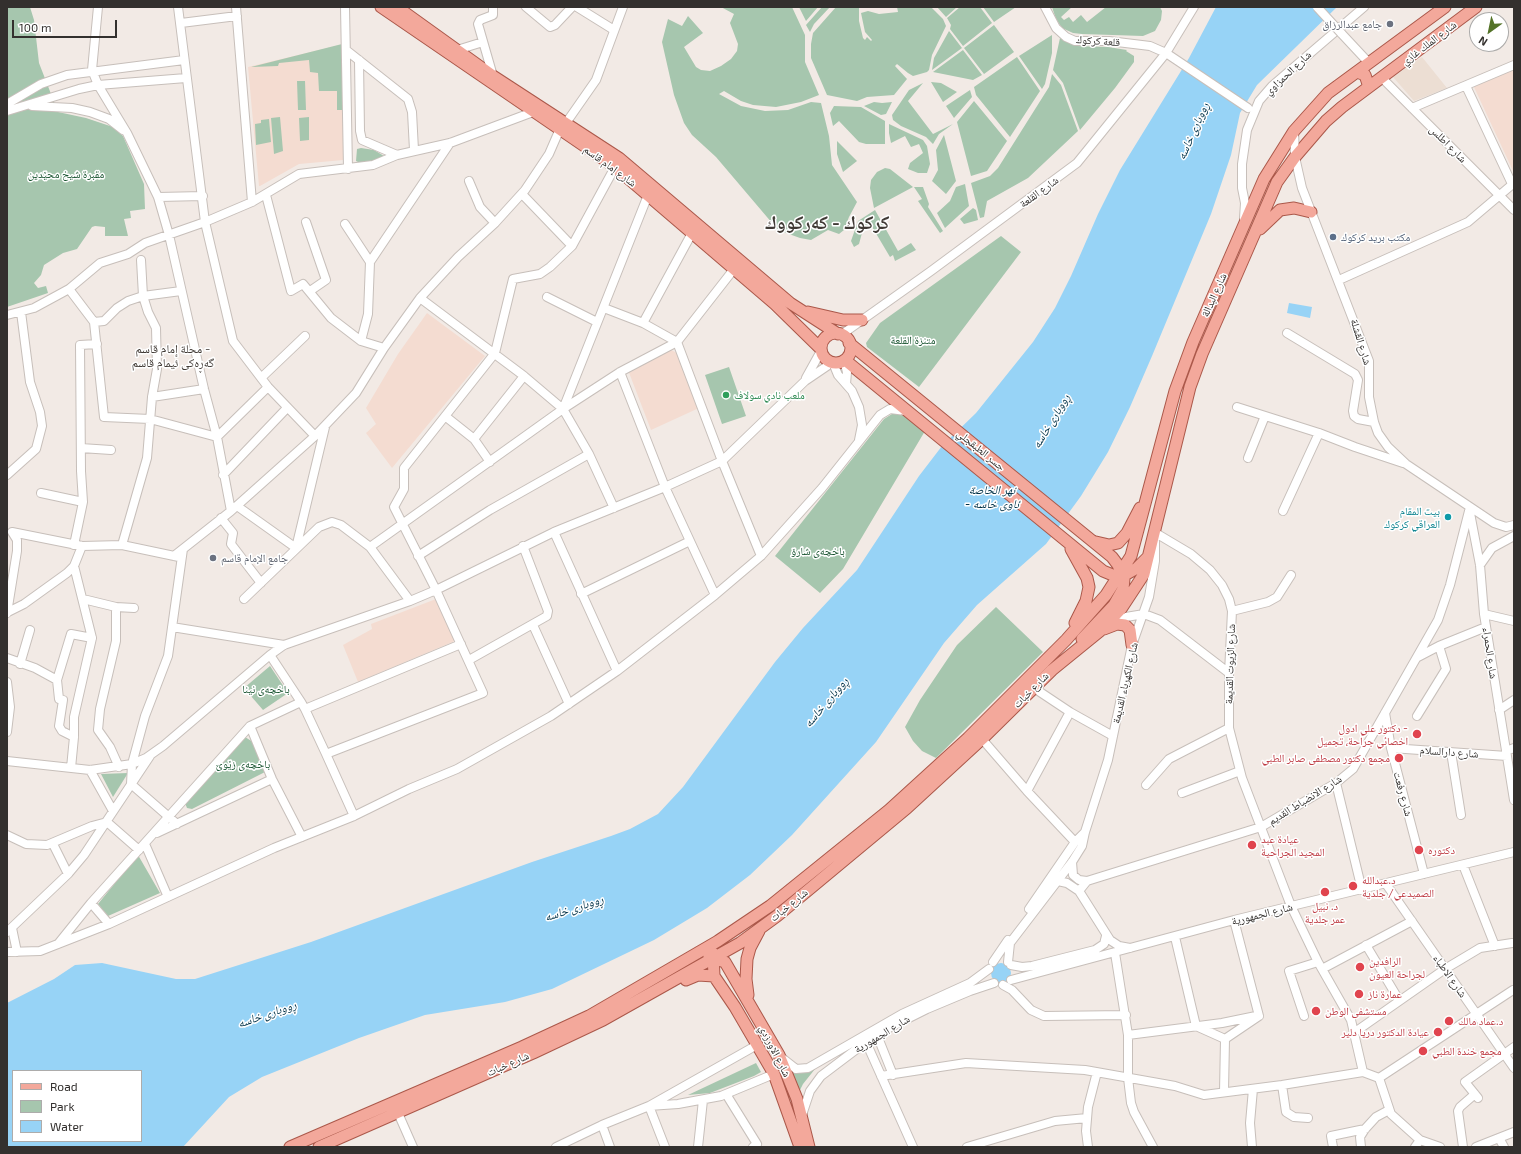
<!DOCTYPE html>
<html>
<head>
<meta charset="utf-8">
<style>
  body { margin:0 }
  #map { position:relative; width:1521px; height:1154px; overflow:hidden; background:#f2eae5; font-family:"Exo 2",sans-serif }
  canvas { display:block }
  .frame { position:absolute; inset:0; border:8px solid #33302e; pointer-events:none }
  .legend { position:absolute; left:12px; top:1070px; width:130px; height:72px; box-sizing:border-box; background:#fff; border:1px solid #adacab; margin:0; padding:5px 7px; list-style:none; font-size:12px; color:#33302e }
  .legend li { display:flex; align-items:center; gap:8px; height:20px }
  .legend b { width:20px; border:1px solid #adacab }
  .north { position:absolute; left:1469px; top:12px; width:40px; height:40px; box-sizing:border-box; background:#fff; border:1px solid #adacab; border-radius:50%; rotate:213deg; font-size:11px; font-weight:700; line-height:16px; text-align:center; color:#33302e }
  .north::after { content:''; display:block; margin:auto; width:14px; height:18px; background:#547328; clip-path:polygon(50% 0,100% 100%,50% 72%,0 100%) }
  .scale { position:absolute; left:12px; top:20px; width:105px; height:18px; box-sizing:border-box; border:2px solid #33302e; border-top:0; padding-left:5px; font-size:12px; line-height:14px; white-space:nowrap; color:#33302e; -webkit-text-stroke:3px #fff; paint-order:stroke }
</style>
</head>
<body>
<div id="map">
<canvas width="1521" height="1154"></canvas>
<div class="frame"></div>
<ul class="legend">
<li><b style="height:5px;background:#f3a89b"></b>Road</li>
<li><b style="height:11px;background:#a6c6ae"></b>Park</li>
<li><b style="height:11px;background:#97d3f6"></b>Water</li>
</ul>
<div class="north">N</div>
<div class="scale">100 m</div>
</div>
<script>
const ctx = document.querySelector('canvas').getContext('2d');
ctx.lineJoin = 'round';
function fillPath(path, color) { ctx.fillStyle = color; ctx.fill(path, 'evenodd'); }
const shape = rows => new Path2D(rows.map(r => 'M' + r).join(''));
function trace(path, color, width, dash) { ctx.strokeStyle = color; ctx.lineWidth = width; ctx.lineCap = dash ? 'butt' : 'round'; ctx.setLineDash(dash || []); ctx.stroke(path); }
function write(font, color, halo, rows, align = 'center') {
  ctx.font = font + ' "Exo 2","Noto Naskh Arabic",sans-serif'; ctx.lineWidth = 3; ctx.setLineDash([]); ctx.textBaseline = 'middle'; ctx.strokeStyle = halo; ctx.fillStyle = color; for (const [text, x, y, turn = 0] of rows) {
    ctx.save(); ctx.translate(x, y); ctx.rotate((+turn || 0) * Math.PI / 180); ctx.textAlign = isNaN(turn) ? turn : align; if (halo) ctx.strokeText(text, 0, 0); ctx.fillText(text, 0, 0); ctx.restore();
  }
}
fillPath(shape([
  [1422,57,1447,88,1414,101,1393,77]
]), '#ecded3');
fillPath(shape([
  [344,44,343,160,299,164,260,186,259,186,248,67],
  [1514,69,1514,173,1473,85],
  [427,313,485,356,392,468,366,433,376,424,366,408,398,354],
  [669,349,679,354,699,408,651,430,628,370],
  [436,599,455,641,358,682,343,645,372,629,371,624]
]), '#f4dcd1');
fillPath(shape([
  [7,7,30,7,34,20,39,63,58,112,86,118,113,127,123,136,144,184,145,209,130,211,131,218,124,219,128,236,105,236,105,227,95,226,92,227,77,249,63,253,44,265,41,275,34,283,38,288,46,286,48,293,7,307],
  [721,7,792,7,805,35,805,62,819,95,801,102,776,107,753,105,741,101,724,91,719,94,741,106,765,111,788,110,811,102,821,103,829,136,832,165,857,202,849,217,844,230,839,234,828,230,811,240,800,238,778,230,716,157,692,135,684,123,674,95,662,42,668,19,682,26,688,16,703,33,684,47,696,67,701,70,710,71,721,66,731,59,737,51,738,44,730,23,734,14],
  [799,7,818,7,806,21],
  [822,7,830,7,814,24,810,32,806,25],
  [836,7,859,7,859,21,863,38,865,40,867,37,871,41,872,40,865,32,861,13,868,11,879,14,898,12,897,7,931,7,943,19,946,26,932,55,929,70,927,72,913,76,908,73,897,64,895,66,907,79,894,95,867,97,857,101,827,95,811,58,811,44,813,33],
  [937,7,957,7,946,17],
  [960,7,980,7,992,23,963,46,950,29,951,25,947,18],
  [983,7,1016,7,994,22],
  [1052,7,1072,7,1061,17,1064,20,1069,17,1073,22,1081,15,1087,22,1106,7,1160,7,1162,11,1161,20,1155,31,1143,36,1082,34,1073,33,1062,28,1056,19],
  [994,25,1014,52,984,74,964,48],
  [949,31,962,48,932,70,934,58],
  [1052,35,1052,53,1045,84,1042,89,1019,56],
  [1060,38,1077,46,1108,47,1127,50,1126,51,1134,56,1134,62,1115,88,1080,130,1063,83,1053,70],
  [342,44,343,110,337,110,337,91,319,91,318,73,310,72,309,60,279,63,278,66,251,67],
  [963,50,982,75,973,80,933,72],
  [1017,57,1040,91,1010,137,976,95,974,87],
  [1052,74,1061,85,1078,131,1028,178,987,201,984,217,980,218,971,183,990,176,998,168,1049,87],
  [297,81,305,81,306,110,298,110],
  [931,82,941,83,957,92,943,102],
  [923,83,908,101,933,134,953,124,939,134,933,144,926,137,901,126,893,120,892,115,909,90],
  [970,90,972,97,954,118,946,106],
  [974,101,1007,141,987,171,971,176,957,122],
  [874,102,882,103,892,102,886,114,881,115,864,106],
  [834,106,861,107,885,121,885,144,866,144,859,142,839,121,833,126,830,113],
  [280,117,283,151,274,154,271,118],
  [309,117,309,140,300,141,299,118],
  [269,119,271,142,256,145,255,124,261,123,261,120],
  [889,124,923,140,927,146,930,164,927,173,918,173,908,169,910,163,923,153,919,144,911,147,905,136,891,143,889,133],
  [944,135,956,181,946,194,932,181,938,170,936,150],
  [837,141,857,161,843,172,837,154],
  [361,148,374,150,384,156,374,161,360,163,356,161,357,149],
  [885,168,890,169,913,187,874,208,870,188,871,180,877,172],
  [965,184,969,206,945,228,937,213,950,201,956,187],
  [914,187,923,187,929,204,928,207,943,231,940,233,918,201,922,199],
  [973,208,976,210,978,220,964,224,960,219],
  [875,210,898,251,911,243,916,250,895,261,893,255,890,257,871,225,862,233,859,244,854,247,851,241,858,221],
  [1001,236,1021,252,919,387,867,347,866,343,880,323],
  [729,367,746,416,722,424,705,375],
  [892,414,900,414,908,417,925,431,843,569,820,593,775,556,884,419],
  [996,607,1043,652,936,758,922,751,913,741,905,727,920,700,957,645],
  [270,666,288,693,263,710,244,688],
  [245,737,253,742,267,771,192,809,187,808,185,803],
  [128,773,113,797,101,774],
  [138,855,160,893,108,916,98,904],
  [756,1063,761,1072,754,1076,710,1093,688,1095],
  [819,1064,803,1084,797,1096,791,1071,801,1073]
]), '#a6c6ae');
fillPath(shape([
  [1216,7,1337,7,1257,85,1240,113,1231,155,1211,214,1152,356,1130,407,1108,452,1081,496,1046,544,977,605,944,643,876,742,792,835,750,875,707,908,654,940,552,989,505,1002,425,1015,359,1038,262,1077,229,1097,183,1147,7,1147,7,1003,54,979,75,965,102,963,176,979,195,979,311,942,532,862,611,836,630,829,658,814,683,787,775,662,803,628,857,570,919,476,942,446,976,413,1033,342,1055,308,1071,276,1098,214,1120,170,1189,58],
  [13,1071,141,1071,141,1141,13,1141],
  [1289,303,1312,307,1310,318,1287,313],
  '991 973a10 10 0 1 1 20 0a10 10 0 1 1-20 0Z'
]), '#97d3f6');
const minor = shape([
  [98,7,92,70,98,85,127,133,158,197,169,235,204,389,217,437,231,511,174,556],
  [178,7,205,222,233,341,268,387,315,436],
  [236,7,252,202],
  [345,7,348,169],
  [526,7,550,27,555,25,572,7],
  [577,7,614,30],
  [1045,7,1056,28,1066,37,1075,41,1109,41,1150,46,1166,53,1248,108],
  [181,23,237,16],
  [1341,33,1369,63],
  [346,50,408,99,412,112,414,150],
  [457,50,483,42],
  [359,60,360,131,362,140,397,155],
  [493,76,478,24,480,20,493,15,493,7],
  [1382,78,1514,210],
  [1466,86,1512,184],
  [7,104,41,84,67,75,184,60],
  [32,106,72,108,90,112,109,119,123,130],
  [1412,108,1514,65],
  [7,111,79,89,98,85,186,78],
  [566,123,596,80,623,7],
  [1294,131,1295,157,1302,188,1369,361,1369,397,1374,422,1378,433,1388,447,1406,464,1494,523,1506,527,1514,525],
  [469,181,480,207,495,223],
  [522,194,572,246],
  [266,195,291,291,303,284,331,318,361,341,384,348],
  [158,197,203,196],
  [1244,218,1245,203,1242,188,1242,164,1247,130,1259,101,1272,86,1364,7],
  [306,222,326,280,310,291],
  [345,224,370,262],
  [1339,280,1468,222,1514,183],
  [69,289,94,322,104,321,117,308,128,301,143,296,181,291],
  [547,297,597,322],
  [420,298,524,376,563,409,589,454,614,508],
  [604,308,643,323,677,342,722,461,761,556],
  [7,315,34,308,58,295,69,289,100,263,128,254,145,243,205,222,252,202,299,174,373,165,397,155,450,143,533,112],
  [94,322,104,417,150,419,217,437,268,387],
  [643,323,692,233],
  [1287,333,1355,374,1358,380,1353,411,1354,416,1358,419,1374,422],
  [841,335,931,271,1077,163,1166,53,1194,7],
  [361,341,368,314,370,262,450,143],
  [844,360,847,372,846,384],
  [833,363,838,375,852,391,859,407,862,425,859,440],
  [620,372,665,487,715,595],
  [261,378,305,336],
  [806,378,821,351],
  [152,397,204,389],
  [1237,407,1319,433,1355,447,1403,463],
  [563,409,648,195],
  [445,416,474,439,490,462],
  [474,439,524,376],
  [81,448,111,450],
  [1248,458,1265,416],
  [7,475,36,449,42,426,40,412,30,382,21,312],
  [223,475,287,408],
  [41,493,83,502],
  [237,506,296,548,325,427],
  [231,511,315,436,356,393,384,348,420,298,458,257,495,223,525,190,549,154,559,131],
  [1283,511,1319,433],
  [1470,513,1480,565,1484,614,1514,800],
  [221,518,233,533,231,544,261,583],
  [554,532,617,671],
  [1154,532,1191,554,1210,570,1222,585,1229,599,1232,611,1229,673,1229,728,1242,778,1291,906,1318,962,1351,1020,1363,1072,1379,1078,1391,1114,1420,1140,1440,1147],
  [74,545,83,502,81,471,80,345,97,344],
  [122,545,147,458,152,397,157,369,156,328,148,312,143,296,141,260],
  [370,547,563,409,620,372,677,342,734,269],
  [418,556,490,510,589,454],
  [1480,565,1492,548,1514,536],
  [74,566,92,638],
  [581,594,690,541],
  [83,599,116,607,116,641,100,709,98,730,110,747,119,767],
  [244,599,319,527,332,522,341,525,370,547,410,601],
  [116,607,134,608],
  [1232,611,1268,602,1277,597,1291,575],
  [8,612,24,604,67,573,74,566,82,546],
  [7,613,17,551,17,540,12,532,82,546,122,545,179,557],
  [1484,614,1514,621],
  [1111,624,1126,617,1144,614,1160,620,1229,673],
  [533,625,569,704],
  [172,627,284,645],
  [270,655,301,702],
  [1418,657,1439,646,1486,627],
  [7,658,35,668,57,680],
  [469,660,547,616,548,611,523,546],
  [20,664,30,630],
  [7,682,10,707,7,732],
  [1034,688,1070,712,1113,736],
  [305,709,326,754],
  [1499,710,1514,700],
  [1385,713,1391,748,1424,874],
  [1417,716,1446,669,1439,646],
  [250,726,272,779,302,837],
  [982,739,1027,791,1075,842],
  [1391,748,1507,756],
  [1506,751,1514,748],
  [1451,752,1461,815],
  [7,761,90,770,132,764,145,716,168,656,183,549],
  [71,768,74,737,74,717,92,638,71,634,57,680,59,699,63,700,59,726,62,731,74,737],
  [90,770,113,811],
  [1336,783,1362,890],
  [1146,785,1169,759,1229,728],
  [1027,791,1070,712],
  [1182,793,1240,771],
  [354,816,326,754,483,693,436,590,394,507,404,489,404,468,495,353,513,279,540,274,550,267,572,246,615,167],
  [177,824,131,784,132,764,146,758,163,746,270,655,284,645,410,601,436,590,554,532,665,487,722,461,805,381,833,362],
  [157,833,272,779],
  [7,835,26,844,47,845,92,826,107,822,139,850],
  [53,844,68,874],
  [145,844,168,897],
  [1072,862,1073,875,1079,880,1087,881],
  [1463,865,1495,946],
  [1058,881,1067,883,1079,891,1110,940,1119,946,1130,948],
  [1386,884,1514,1068],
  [1079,891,1087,881,1261,827,1336,783,1353,769,1438,620,1450,585,1469,511],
  [91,903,109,924],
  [1029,909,1075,842,1085,832],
  [1234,920,1259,1016],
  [12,928,17,952],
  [7,932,68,874,84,855,150,756],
  [1175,937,1196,1026,1225,1039,1259,1016],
  [58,944,91,903,250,726,301,702,305,709,461,644],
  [1366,945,1399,1000],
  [7,952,40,951,109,924,274,848,354,816,409,789,457,769,551,716,617,671,715,595,761,556,822,488,880,415,890,409,906,411],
  [1115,953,1128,1035,1128,1078,1131,1103,1134,1112,1153,1147],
  [993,962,1008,940],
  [1008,962,1010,943,1072,862,1082,846,1085,832,1108,760,1132,645,1149,597,1155,561,1155,541],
  [1011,965,1022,967,1032,966,1095,950,1104,944,1106,936],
  [1322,969,1412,921],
  [1011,980,1234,920,1514,852],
  [1003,985,1012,990,1031,1010,1044,1016,1126,1015],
  [1304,1016,1289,971,1318,962],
  [1355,1032,1445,969,1480,948,1512,943],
  [877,1035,893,1075],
  [1128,1035,1222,1023,1256,1016],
  [866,1042,913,1147],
  [782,1058,796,1069,808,1068,902,1014,970,983,989,969],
  [881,1076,966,1063,1085,1070,1175,1086,1204,1095,1282,1085,1363,1072],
  [1379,1078,1513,990],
  [1282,1085,1286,1112,1294,1117,1308,1118],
  [1224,1092,1225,1039],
  [726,1094,757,1144,753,1147],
  [1478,1098,1465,1082,1514,1047],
  [398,1113,413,1147],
  [802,1115,810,1091,821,1076,866,1042,889,1028,927,1009,970,991,994,983],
  [602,1125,610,1147],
  [1499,1138,1504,1147],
  [556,1147,602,1125,649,1106,678,1104,721,1096,774,1074],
  [665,1147,649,1106,757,1045],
  [698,1147,703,1100],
  [967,1147,1055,1121,1087,1118],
  [1088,1147,1086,1131,1088,1107,1097,1072],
  [1252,1147,1250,1123,1253,1089],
  [1333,1147,1331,1136,1365,1129],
  [1361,1147,1360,1137,1365,1129,1376,1117,1389,1110],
  [1415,1147,1420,1140],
  [1463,1147,1458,1111,1460,1107,1475,1094],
  [1476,1147,1514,1132]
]);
const major = shape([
  [381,7,615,167,775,304,821,349],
  [397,7,493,76,619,158,790,303,838,334],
  [1357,72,1365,75,1368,84,1367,88],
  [1260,229,1280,210,1294,208,1311,212],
  [808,312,843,320,862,320],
  '821 348a15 15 0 1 1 30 0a15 15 0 1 1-30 0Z',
  [849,343,1112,557,1118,565,1124,579,1123,589,1114,605,1082,639],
  [845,360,1103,571,1115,576,1123,576,1137,568,1148,557],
  [1096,542,1109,545,1118,543,1127,533,1140,508],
  [1071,549,1087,578,1089,587,1086,601,1075,623],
  [1104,629,1117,624,1125,625,1130,630,1132,645],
  [713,953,714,976,735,1007,774,1074,800,1147],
  [709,957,725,962,779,1055,797,1099,809,1147],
  [686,980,698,975,714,976],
  [748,995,746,979,747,959,750,948,759,931],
  [290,1147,522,1047,589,1016,718,941,770,906,889,810,968,738,1066,640,1106,595,1131,556,1175,391,1193,342,1264,179,1294,131,1328,93,1445,7],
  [319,1147,533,1053,603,1020,740,943,777,916,907,808,982,739,1052,670,1100,631,1121,609,1144,574,1190,387,1202,354,1277,182,1295,157,1326,121,1342,107,1476,7]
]);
trace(minor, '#c7bfba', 10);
trace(major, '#ab584a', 13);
trace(minor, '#fff', 8);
trace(major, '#f3a89b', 11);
const minorBridge = shape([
  [1317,7,1341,33]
]);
trace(minorBridge, '#c7bfba', 10, []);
trace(minorBridge, '#fff', 8);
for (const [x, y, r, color] of [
  [1390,24,4,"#6b7280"],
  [1333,237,4,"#5c6f8a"],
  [726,395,4,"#2e9e5b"],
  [1448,517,4,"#0f9aa8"],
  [213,558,4,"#6b7280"],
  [1417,734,5,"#e0444e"],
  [1399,758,5,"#e0444e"],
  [1252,845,5,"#e0444e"],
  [1419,850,5,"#e0444e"],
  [1353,886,5,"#e0444e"],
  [1325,892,5,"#e0444e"],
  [1360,967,5,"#e0444e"],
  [1359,994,5,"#e0444e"],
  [1316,1011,5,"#e0444e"],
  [1449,1021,5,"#e0444e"],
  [1438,1032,5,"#e0444e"],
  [1423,1051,5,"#e0444e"]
]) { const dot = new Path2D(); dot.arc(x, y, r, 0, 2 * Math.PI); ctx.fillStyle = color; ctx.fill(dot); trace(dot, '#fff', 1.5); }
write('11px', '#5b616d', '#fff', [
  ["جامع عبدالرزاق",1382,24],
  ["جامع الإمام قاسم",221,558,"left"]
], 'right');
write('11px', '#33302e', '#fff', [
  ["قلعة كركوك",1098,41,4],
  ["شارع الملك غازي",1429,43,-37],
  ["شارع الحمزاوي",1288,73,-43],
  ["شارع اطلس",1448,144,45],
  ["شارع إمام قاسم",610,166,36],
  ["شارع القلعة",1039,192,-36],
  ["شارع البدالة",1214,295,-66],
  ["شارع القشلة",1361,342,73],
  ["جسر الطبقجلي",981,450,39],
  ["شارع الحمراء",1490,653,82],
  ["شارع الزيوت القديمة",1230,664,-88],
  ["شارع الكهرباء القديمة",1125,683,-77],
  ["شارع خبات",1031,690,-45],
  ["شارع دارالسلام",1449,752,4],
  ["شارع رفعت",1403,794,75],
  ["شارع الانضباط القديم",1305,800,-32],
  ["شارع خبات",789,905,-39],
  ["شارع الجمهورية",1262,914,-14],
  ["شارع الاطباء",1450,976,55],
  ["شارع الجمهورية",882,1034,-31],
  ["شارع الاورزدي",775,1051,63],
  ["شارع خبات",508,1064,-24]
]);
write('11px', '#15512d', '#fff', [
  ["مقبرة شيخ محێدین",66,174],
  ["متنزة القلعة",913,340],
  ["باخچەی شارۆ",818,551],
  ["باخچەی نینا",266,689],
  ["باخچەی زێوێ",243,764]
]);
write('11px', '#4e5e75', '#fff', [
  ["مكتب بريد كركوك",1341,237]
], 'left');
write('11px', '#27864d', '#fff', [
  ["ملعب نادي سولاف",734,395]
], 'left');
write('11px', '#0d838f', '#fff', [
  ["بيت المقام",1440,511],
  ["العراقي كركوك",1440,524]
], 'right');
write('11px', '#be3a42', '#fff', [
  ["دكتور علي ادول -",1408,728,"right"],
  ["اخصائي جراحة، تجميل",1408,741,"right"],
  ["مجمع دكتور مصطفى صابر الطبي",1390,758,"right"],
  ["عيادة عبد",1261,839],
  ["المجيد الجراحية",1261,852],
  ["دكتوره",1428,850],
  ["د.عبدالله",1362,880],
  ["الصميدعي/ جلدية",1362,893],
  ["د. نبيل",1325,906,"center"],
  ["عمر جلدية",1325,919,"center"],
  ["الرافدين",1369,961],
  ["لجراحة العيون",1369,974],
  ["عمارة ناز",1368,994],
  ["مستشفى الوطن",1325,1011],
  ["د.عماد مالك",1458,1021],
  ["عيادة الدكتور دريا دلير",1429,1032,"right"],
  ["مجمع خندة الطبي",1432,1051]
], 'left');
write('italic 12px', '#003248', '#fff', [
  ["ڕووباری خاسە",1193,131,-66],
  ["ڕووباری خاسە",1051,421,-59],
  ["نهر الخاصة",992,490],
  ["- ئاوی خاسە",992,504],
  ["ڕووباری خاسە",826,702,-50],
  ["ڕووباری خاسە",574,908,-18],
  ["ڕووباری خاسە",267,1014,-19]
]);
write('12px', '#403a35', '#fff', [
  ["محلة إمام قاسم -",173,349],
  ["گەڕەکی ئیمام قاسم",173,363]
]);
write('bold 19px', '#403a35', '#fff', [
  ["كركوك - کەرکووك",827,223]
]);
</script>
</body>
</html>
